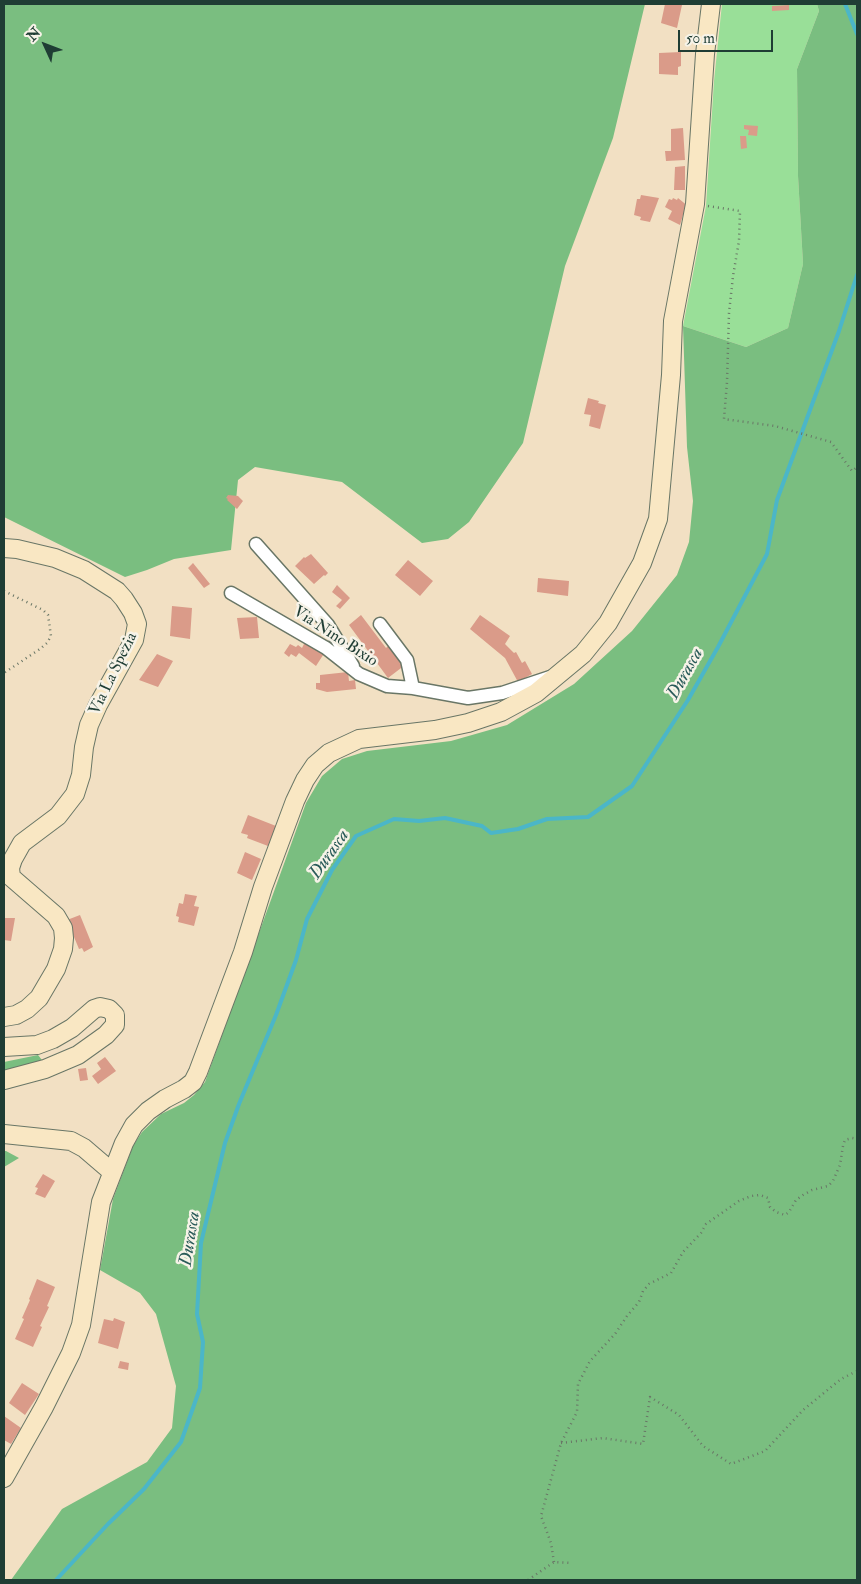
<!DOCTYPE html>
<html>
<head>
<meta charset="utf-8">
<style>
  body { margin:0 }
  #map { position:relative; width:861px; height:1584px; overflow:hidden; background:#f2e0c3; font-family:"IM FELL Double Pica",serif }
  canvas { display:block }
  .frame { position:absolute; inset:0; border:5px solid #1f3d34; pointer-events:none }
  .north { position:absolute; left:20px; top:20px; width:50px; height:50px; -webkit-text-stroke:4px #f7f3e8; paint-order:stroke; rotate:313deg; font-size:14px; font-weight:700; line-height:20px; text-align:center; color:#1f3d34 }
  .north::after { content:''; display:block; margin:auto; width:18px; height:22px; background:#1f3d34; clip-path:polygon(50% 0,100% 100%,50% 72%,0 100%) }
  .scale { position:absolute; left:678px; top:30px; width:95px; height:22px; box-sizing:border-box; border:2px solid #1f3d34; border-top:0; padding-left:6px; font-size:15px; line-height:18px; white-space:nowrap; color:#1f3d34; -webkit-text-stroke:4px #f7f3e8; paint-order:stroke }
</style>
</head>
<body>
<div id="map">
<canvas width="861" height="1584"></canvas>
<div class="frame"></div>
<div class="north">N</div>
<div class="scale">50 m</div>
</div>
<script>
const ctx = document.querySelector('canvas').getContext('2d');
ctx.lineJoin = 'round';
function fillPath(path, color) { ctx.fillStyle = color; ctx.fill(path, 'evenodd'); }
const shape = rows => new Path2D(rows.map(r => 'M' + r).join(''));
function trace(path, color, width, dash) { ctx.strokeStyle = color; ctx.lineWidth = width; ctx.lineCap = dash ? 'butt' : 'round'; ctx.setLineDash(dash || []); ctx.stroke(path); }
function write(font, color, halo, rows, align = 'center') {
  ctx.font = font + ' "IM FELL Double Pica",serif'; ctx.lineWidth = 5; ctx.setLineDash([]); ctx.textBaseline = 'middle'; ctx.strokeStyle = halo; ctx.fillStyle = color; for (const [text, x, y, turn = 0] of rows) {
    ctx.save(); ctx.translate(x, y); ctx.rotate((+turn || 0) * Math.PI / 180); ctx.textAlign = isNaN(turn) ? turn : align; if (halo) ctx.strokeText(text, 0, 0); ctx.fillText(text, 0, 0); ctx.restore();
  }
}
fillPath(shape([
  [722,4,817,4,819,11,797,69,798,176,803,264,788,328,746,347,683,326,706,206,714,81]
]), '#99df98');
fillPath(shape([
  [4,4,645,4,613,138,565,266,523,443,469,522,448,539,422,543,342,482,255,467,238,480,231,550,174,559,147,570,125,577,4,517],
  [817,4,857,4,857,1580,11,1580,62,1509,147,1462,172,1428,176,1386,156,1314,140,1293,100,1270,113,1199,133,1146,142,1132,161,1114,184,1103,194,1095,205,1082,306,803,322,776,342,759,367,751,451,741,507,725,574,684,632,631,677,575,689,542,693,501,687,447,683,326,746,347,788,328,803,264,798,176,797,69,819,11],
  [38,1055,42,1060,4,1073,4,1062],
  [4,1151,6,1151,19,1158,4,1167]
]), '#7abe80');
trace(shape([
  [845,4,857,34],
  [56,1580,108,1524,144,1489,181,1442,200,1388,203,1342,197,1314,201,1243,225,1143,239,1104,276,1015,296,960,307,919,332,870,356,836,394,819,419,821,445,818,482,826,491,833,518,829,547,819,588,817,632,786,688,700,718,647,767,554,777,500,839,331,857,275]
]), '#4bb6c8', 4);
fillPath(shape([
  [665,4,682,5,677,28,661,23],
  [789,5,789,10,772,11,772,6],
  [681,52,681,66,678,67,678,75,659,74,659,53],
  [744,125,758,126,757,136,748,135,749,130,744,129],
  [683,128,685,160,666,161,665,151,671,151,671,129],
  [740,136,746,136,747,148,741,149],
  [685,166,685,190,674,190,675,167],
  [641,195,659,198,650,222,640,220,641,217,634,215,637,199,640,199],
  [673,198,677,200,678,198,689,207,686,217,683,215,680,225,668,219,672,211,665,207,669,199,672,200],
  [588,398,599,401,598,403,606,405,600,429,589,426,591,415,584,414],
  [228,495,238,496,243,501,237,509,227,500,228,499,226,498],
  [311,554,328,573,325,576,324,575,314,584,295,566,304,557,305,558],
  [408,560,433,581,420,596,395,575],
  [193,563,210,584,204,588,188,568],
  [538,578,569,581,568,596,537,592],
  [337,585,350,598,340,609,336,606,342,600,332,592],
  [172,606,192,608,190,639,170,636],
  [361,615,386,648,389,645,405,665,388,678,349,625],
  [480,615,510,636,505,644,514,653,516,652,522,663,525,661,532,674,518,682,505,658,470,629],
  [257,617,259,638,240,639,237,618],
  [306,640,325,652,316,666,299,653,296,657,291,654,289,657,284,653,290,644,296,647,298,645,302,648],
  [157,654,173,661,158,687,139,680],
  [348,672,349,681,355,680,356,689,327,692,316,689,316,683,320,683,320,675],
  [248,815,276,826,268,846,247,838,248,835,241,833],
  [245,852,261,859,252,880,237,873],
  [185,894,197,896,194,906,199,907,194,926,178,922,179,917,176,916,179,903,183,904],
  [80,915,93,947,84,952,82,948,79,949,67,920],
  [4,918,15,918,11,941,4,940],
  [105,1057,116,1071,98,1084,92,1076,101,1069,97,1063],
  [86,1068,88,1080,80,1081,78,1069],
  [43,1174,55,1181,45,1198,35,1194,38,1188,35,1187],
  [37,1279,55,1287,47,1306,49,1307,40,1326,42,1327,33,1347,15,1339,24,1319,22,1318,30,1300,29,1299],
  [114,1318,125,1322,118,1349,98,1343,104,1319,113,1321],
  [120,1361,129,1363,128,1370,118,1368],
  [22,1383,39,1394,25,1415,9,1403],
  [4,1416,21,1428,11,1444,4,1440]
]), '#da9b89');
const street = shape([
  [256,544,328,625,353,666],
  [231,593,326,648,359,674,387,686,413,688,468,698,502,693,550,677],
  [380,624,407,660,413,688]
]);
const secondary = shape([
  [4,548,17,549,55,558,84,570,117,591,124,599,133,613,137,624,134,640,98,705,89,725,84,747,81,775,75,794,58,816,22,843,13,859,10,868,11,877,56,916,63,928,64,938,63,949,56,969,39,998,27,1009,16,1015,4,1017],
  [4,1047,37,1045,53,1039,72,1028,94,1009,100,1007,109,1009,115,1015,115,1025,106,1035,78,1055,45,1069,4,1080],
  [4,1134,71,1141,84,1148,112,1172],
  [4,1478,44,1407,71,1353,81,1325,101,1202,124,1143,134,1125,148,1111,165,1099,184,1089,193,1082,198,1072,243,952,263,887,295,801,305,780,315,765,329,753,359,739,435,730,468,723,501,712,536,693,583,654,608,623,642,563,658,519,671,375,673,321,695,204,705,54,711,4]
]);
trace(street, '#697666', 15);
trace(secondary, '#697666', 20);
trace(shape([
  [708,206,740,211,739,241,733,276,729,313,727,382,724,419,775,426,831,442,852,471,857,467],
  [4,591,43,610,48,615,51,636,47,643,40,649,4,673],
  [561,1443,603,1438,643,1444,650,1397,679,1415,703,1446,731,1464,765,1451,803,1410,841,1379,857,1371],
  [554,1562,551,1543,541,1516,561,1443,577,1412,578,1384,590,1361,615,1334,627,1316,639,1302,643,1291,649,1284,671,1273,683,1252,701,1233,706,1224,739,1201,751,1196,760,1195,768,1198,770,1207,776,1212,785,1215,789,1212,796,1200,803,1195,812,1190,828,1186,833,1181,840,1165,843,1146,845,1140,852,1138,857,1139],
  [528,1580,554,1562,571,1563]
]), '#697666', 2.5, [1, 4]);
trace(street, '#fff', 12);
trace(secondary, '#f9e7c3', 18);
write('16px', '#1f3d34', '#f7f3e8', [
  ["Via Nino Bixio",335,637,33],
  ["Via La Spezia",114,674,-64]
]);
write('italic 18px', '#2a5b59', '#f7f3e8', [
  ["Durasca",686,674,-61],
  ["Durasca",330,855,-55],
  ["Durasca",191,1239,-81]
]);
</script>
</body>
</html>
